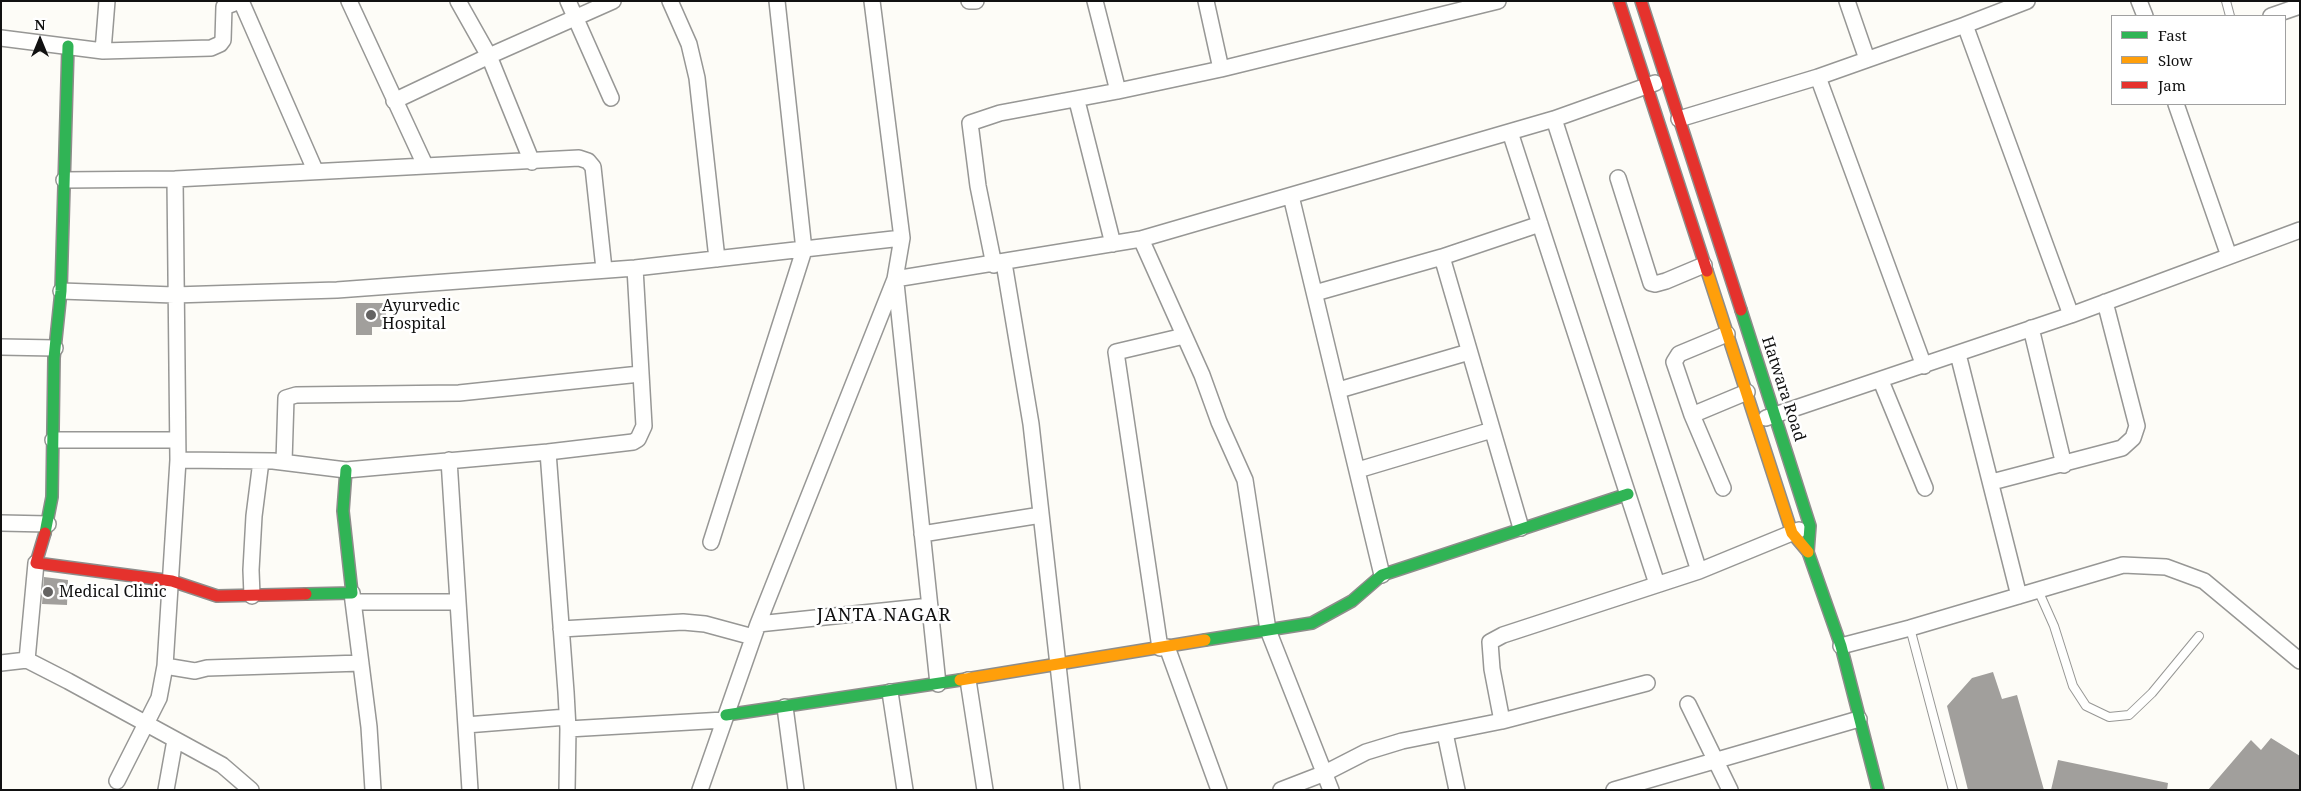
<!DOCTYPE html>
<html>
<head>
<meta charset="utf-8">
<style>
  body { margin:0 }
  #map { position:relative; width:2301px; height:791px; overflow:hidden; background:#fdfcf7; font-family:"Noto Serif",serif }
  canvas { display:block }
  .frame { position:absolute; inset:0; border:2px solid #111; pointer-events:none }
  .legend { position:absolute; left:2111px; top:15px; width:175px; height:90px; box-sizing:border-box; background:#fff; border:1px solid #a0a0a0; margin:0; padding:6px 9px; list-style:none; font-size:15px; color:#111 }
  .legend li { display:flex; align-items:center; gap:10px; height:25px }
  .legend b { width:25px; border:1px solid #a0a0a0 }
  .north { position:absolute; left:15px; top:15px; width:50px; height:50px; -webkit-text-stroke:4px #fff; paint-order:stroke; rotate:0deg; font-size:14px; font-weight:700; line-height:20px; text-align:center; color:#111 }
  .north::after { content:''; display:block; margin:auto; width:18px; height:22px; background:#111; clip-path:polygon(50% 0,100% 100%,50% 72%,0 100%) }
</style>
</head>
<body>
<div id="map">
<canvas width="2301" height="791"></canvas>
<div class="frame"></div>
<ul class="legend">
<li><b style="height:6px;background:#30b455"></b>Fast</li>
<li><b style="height:6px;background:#ff9f0a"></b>Slow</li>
<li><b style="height:6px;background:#e5322d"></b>Jam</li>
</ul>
<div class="north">N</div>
</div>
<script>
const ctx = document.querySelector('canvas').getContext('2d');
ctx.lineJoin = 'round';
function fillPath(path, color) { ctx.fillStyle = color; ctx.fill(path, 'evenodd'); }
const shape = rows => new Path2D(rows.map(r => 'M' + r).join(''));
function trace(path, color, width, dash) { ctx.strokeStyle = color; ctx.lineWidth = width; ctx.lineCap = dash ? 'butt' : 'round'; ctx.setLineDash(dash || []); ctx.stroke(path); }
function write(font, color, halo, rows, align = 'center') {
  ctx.font = font + ' "Noto Serif",serif'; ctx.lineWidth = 5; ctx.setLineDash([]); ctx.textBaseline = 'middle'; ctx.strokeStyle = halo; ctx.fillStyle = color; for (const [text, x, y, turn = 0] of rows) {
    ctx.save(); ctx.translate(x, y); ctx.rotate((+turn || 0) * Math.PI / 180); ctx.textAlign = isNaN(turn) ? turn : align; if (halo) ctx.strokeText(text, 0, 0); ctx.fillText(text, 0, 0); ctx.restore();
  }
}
fillPath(shape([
  [356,303,386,303,386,327,372,327,372,335,356,335],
  [44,577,68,580,67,605,42,604],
  [1993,672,2002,699,2017,695,2044,790,1968,790,1947,706,1972,678],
  [2271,738,2300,756,2300,790,2208,790,2251,740,2261,750],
  [2058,760,2168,783,2167,790,2051,790]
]), '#a19f9c');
const lane = shape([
  [2226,1,2230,16],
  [2038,590,2054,626,2073,686,2086,706,2109,717,2129,715,2152,693,2199,636],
  [1910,628,1953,790]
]);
const street = shape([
  [107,1,103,51,211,48,220,44,223,40,224,7,240,1],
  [241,1,315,170],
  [349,1,425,165],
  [458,1,489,56,532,162],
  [568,1,611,98],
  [670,1,689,44,697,78,717,259],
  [969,1,976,1],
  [1095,1,1118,91,1221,69,1498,1],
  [1206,1,1221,69],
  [1847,1,1867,59],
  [2139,1,2145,16],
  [2271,16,2300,6],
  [1965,25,2027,1],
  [1,38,103,51],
  [1818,77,1924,366],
  [394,101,489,56,613,1],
  [1077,101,1113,244],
  [2176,104,2229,256],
  [1554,119,1699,571],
  [1679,119,1818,77,1965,25,2071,315],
  [1510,132,1657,584],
  [1618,178,1651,283,1655,284,1666,281,1704,265],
  [64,180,175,179,579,158,588,161,593,167,604,269],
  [1291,196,1382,575],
  [1141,239,1202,375,1219,422,1245,480,1268,630,1331,790],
  [1442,257,1521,528],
  [1004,263,1031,424,1072,790],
  [994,265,978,186,970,123,1000,113,1118,91],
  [895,279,1141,239,1554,119,1655,83],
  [896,283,938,684],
  [61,291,174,295,337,290,635,268,902,238],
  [1315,293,1442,257,1540,224],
  [2031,328,2064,465],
  [1,347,55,348],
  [1958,354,2019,596],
  [1881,381,1925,488],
  [1339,390,1469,352],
  [1692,415,1747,392],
  [1766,418,2071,315,2300,230],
  [53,440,177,440],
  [178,460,273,461,346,470,548,452],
  [449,460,470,790],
  [284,462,286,398,296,395,459,393,640,374],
  [1358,470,1492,430],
  [1992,482,2122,448,2133,438,2137,426,2105,302],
  [1723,488,1692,415,1674,362,1679,354,1727,334],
  [1,523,48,524],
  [922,534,1041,515],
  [711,542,804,250,777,1],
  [352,593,369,727,373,790],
  [252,596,251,570,254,516,261,461],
  [353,602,458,602],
  [758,624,930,606],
  [561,629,683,622,705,624,753,637],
  [1841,646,1910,628,2123,565,2166,567,2204,581,2300,661],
  [1167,647,1219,790],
  [1160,648,1116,352,1184,336],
  [27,660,36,563],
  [1,663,27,660,68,681,222,765,251,790],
  [165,666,195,671,207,668,361,663],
  [968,680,985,790],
  [890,692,905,790],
  [1688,704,1730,790],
  [785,707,796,790],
  [1502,721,1647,683],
  [466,725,567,717],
  [568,729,724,720],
  [1445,733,1457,790],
  [117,781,159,698,165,666,178,460,175,179],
  [166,790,175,740],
  [567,790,568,729,566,692,548,452,633,442,638,439,644,426,635,268],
  [700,790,758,624,895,279,902,238,872,1],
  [1281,790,1325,773,1366,752,1402,741,1502,721,1492,669,1490,642,1503,635,1699,571,1799,530],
  [1614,790,1859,719]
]);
const fast = shape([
  [1741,310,1810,526,1808,552,1841,646,1878,790],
  [45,533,52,497,54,358,61,291,68,46],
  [306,594,352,593,343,511,346,470],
  [1205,640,1312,623,1352,601,1382,575,1628,494],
  [726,715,960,680]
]);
const slow = shape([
  [1707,271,1792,533,1808,552],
  [960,680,1205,640]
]);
const jam = shape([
  [1619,1,1707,271],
  [1641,1,1741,310],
  [45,533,36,563,172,581,217,596,306,594]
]);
trace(lane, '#979795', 10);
trace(street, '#979795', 18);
trace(fast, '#8e8d8b', 14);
trace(slow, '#8e8d8b', 14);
trace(jam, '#8e8d8b', 14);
trace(lane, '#fffffe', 8);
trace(street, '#fffffe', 15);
trace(fast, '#30b455', 11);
trace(slow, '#ff9f0a', 11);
trace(jam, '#e5322d', 11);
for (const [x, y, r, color] of [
  [371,315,6,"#646362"],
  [48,592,6,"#646362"]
]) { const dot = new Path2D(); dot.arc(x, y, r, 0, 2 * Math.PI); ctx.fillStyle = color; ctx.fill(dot); trace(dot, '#fff', 2); }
write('16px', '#111', '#fff', [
  ["Ayurvedic",382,306],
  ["Hospital",382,324],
  ["Medical Clinic",59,592]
], 'left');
write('16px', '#111', '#fff', [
  ["Hatwara Road",1783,389,72]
]);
ctx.letterSpacing = '1px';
write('18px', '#111', '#fff', [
  ["JANTA NAGAR",884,616]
]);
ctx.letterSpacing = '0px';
</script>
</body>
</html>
